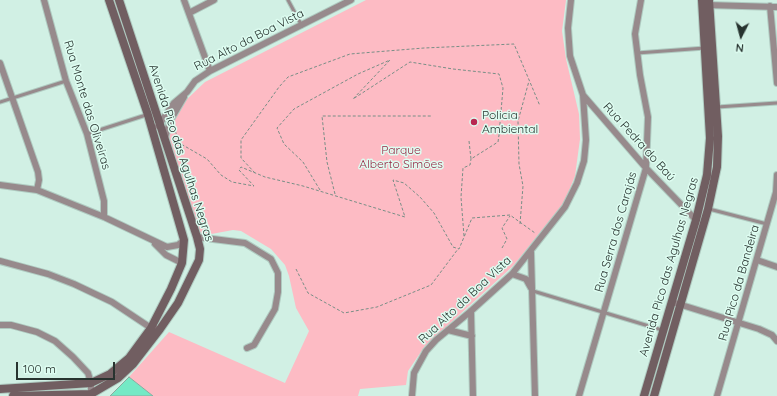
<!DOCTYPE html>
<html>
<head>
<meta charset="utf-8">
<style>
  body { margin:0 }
  #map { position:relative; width:777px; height:396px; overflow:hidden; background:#d1f0e4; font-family:Quicksand,sans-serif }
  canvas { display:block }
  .north { position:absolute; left:721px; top:16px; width:40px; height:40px; -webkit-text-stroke:3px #defdf1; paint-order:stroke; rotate:186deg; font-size:11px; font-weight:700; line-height:16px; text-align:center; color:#27332f }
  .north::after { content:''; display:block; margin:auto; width:14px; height:18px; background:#27332f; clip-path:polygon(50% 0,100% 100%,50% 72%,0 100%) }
  .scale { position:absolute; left:16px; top:362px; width:99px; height:18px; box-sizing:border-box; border:2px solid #27332f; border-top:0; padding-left:5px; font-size:12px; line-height:14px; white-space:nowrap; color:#27332f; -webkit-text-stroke:3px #defdf1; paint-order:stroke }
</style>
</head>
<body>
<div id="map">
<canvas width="777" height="396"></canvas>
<div class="north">N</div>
<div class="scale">100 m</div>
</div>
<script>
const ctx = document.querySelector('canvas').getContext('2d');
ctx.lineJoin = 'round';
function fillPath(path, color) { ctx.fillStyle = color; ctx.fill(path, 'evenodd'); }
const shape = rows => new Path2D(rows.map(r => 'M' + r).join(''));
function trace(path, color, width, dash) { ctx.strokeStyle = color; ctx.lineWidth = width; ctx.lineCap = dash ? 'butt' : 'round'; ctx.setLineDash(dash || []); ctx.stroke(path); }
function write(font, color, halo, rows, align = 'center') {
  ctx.font = font + ' Quicksand,sans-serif'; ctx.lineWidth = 3; ctx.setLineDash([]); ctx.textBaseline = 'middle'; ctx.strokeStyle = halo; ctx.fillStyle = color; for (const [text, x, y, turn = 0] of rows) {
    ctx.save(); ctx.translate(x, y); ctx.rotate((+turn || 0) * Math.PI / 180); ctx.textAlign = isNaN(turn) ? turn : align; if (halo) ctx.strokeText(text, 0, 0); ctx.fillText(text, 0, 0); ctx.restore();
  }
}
fillPath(shape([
  [366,0,566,0,562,31,566,59,579,114,580,139,575,176,564,203,513,266,425,346,408,371,406,385,360,389,358,396,153,396,129,377,169,332,285,383,309,331,296,308,289,276,285,265,271,249,241,231,233,230,206,235,200,234,168,138,174,118,184,102,205,82]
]), '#fdbbc4');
const building = shape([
  [129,377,153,396,110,396,129,377]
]);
fillPath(building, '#74e9c5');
trace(building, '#8ca99e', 1);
const lane = shape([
  [288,0,302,26],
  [637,53,705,48],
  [0,102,66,81],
  [717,107,777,103],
  [87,134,146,115],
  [709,209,767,224],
  [533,291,662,330]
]);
const street = shape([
  [44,0,66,81,87,134,104,201,104,217],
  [184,0,210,71],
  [707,5,777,7],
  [770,6,777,83],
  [189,13,214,0],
  [0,63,38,172,39,180,37,190],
  [583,95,646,168,696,220],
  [158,126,174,103,187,92,195,81,210,71,351,0],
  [165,138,170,121,184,97],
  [0,185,37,190,104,217,167,247,178,245,184,240],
  [197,237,245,243,271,259,278,273,278,292,275,309,254,345,247,348],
  [155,244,166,255,182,263],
  [531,252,535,396],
  [757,260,777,267],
  [0,261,48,274,74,284,112,302,151,328,155,328],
  [512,274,526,279,531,288],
  [672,302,759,329,772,335,777,341],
  [471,311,473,396],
  [0,325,11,325,37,332,55,341,73,357,88,373,91,383,91,394,89,396],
  [448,330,472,336],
  [412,396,414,373,426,351,436,340,471,311,512,274,565,207,577,183,584,161,586,140,583,95,570,56,568,28,571,0],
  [579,396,646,168,648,117,640,75,635,34,641,0],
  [717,396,776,192,777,175]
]);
const secondary = shape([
  [0,389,91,383,110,374,129,358,151,328,171,289,182,263,184,240,148,115,109,0],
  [13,396,91,394,118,378,133,364,160,329,178,303,199,260,200,249,197,237,119,0],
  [644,396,696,220,707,175,710,138,702,0],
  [654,396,708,209,717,167,718,136,709,0]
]);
trace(lane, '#afcac0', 5);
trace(street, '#afcac0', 8);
trace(secondary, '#afcac0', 10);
trace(shape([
  [175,131,181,144,207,159,221,175,232,182,254,186,239,170,241,167,265,177,303,186,405,217,393,180,404,183,420,197,434,213,453,247,459,249,472,218,510,215,535,233],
  [469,141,471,159,498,142,499,135,511,128,517,129],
  [255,173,241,158,241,140,279,87,288,77,350,54,424,48,514,44,540,106],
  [320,190,303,162,284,144,277,128,294,109,358,74,390,60,353,99,410,62,453,69,499,74,503,88,499,135],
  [335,194,327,162,322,116,432,116],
  [520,224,523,186,519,164,518,121,529,81],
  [464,236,461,197,463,168,470,165,471,159],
  [502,248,507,239,502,228,510,216],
  [296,269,308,293,344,313,377,307,431,285,458,249]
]), '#798e86', 1, [3, 2]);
trace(lane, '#978a8c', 3);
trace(street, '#978a8c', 6);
trace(secondary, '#715e61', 8);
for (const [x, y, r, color] of [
  [474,122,4,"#b82851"]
]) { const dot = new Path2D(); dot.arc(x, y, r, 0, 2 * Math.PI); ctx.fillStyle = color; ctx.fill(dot); trace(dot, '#defdf1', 1.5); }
write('12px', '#27332f', '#defdf1', [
  ["Rua Alto da Boa Vista",249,40,-27],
  ["Rua Monte das Oliveiras",87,105,73],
  ["Rua Pedra do Baú",639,142,48],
  ["Avenida Pico das Agulhas Negras",181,153,72],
  ["Rua Serra dos Carajás",616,232,-74],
  ["Avenida Pico das Agulhas Negras",669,267,-74],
  ["Rua Pico da Bandeira",739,283,-74],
  ["Rua Alto da Boa Vista",465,300,-43]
]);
write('12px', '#27332f', '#defdf1', [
  ["Policia",482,115],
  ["Ambiental",482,129]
], 'left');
write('12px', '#972644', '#defdf1', [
  ["Parque",401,150],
  ["Alberto Simões",401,164]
]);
</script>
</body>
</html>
